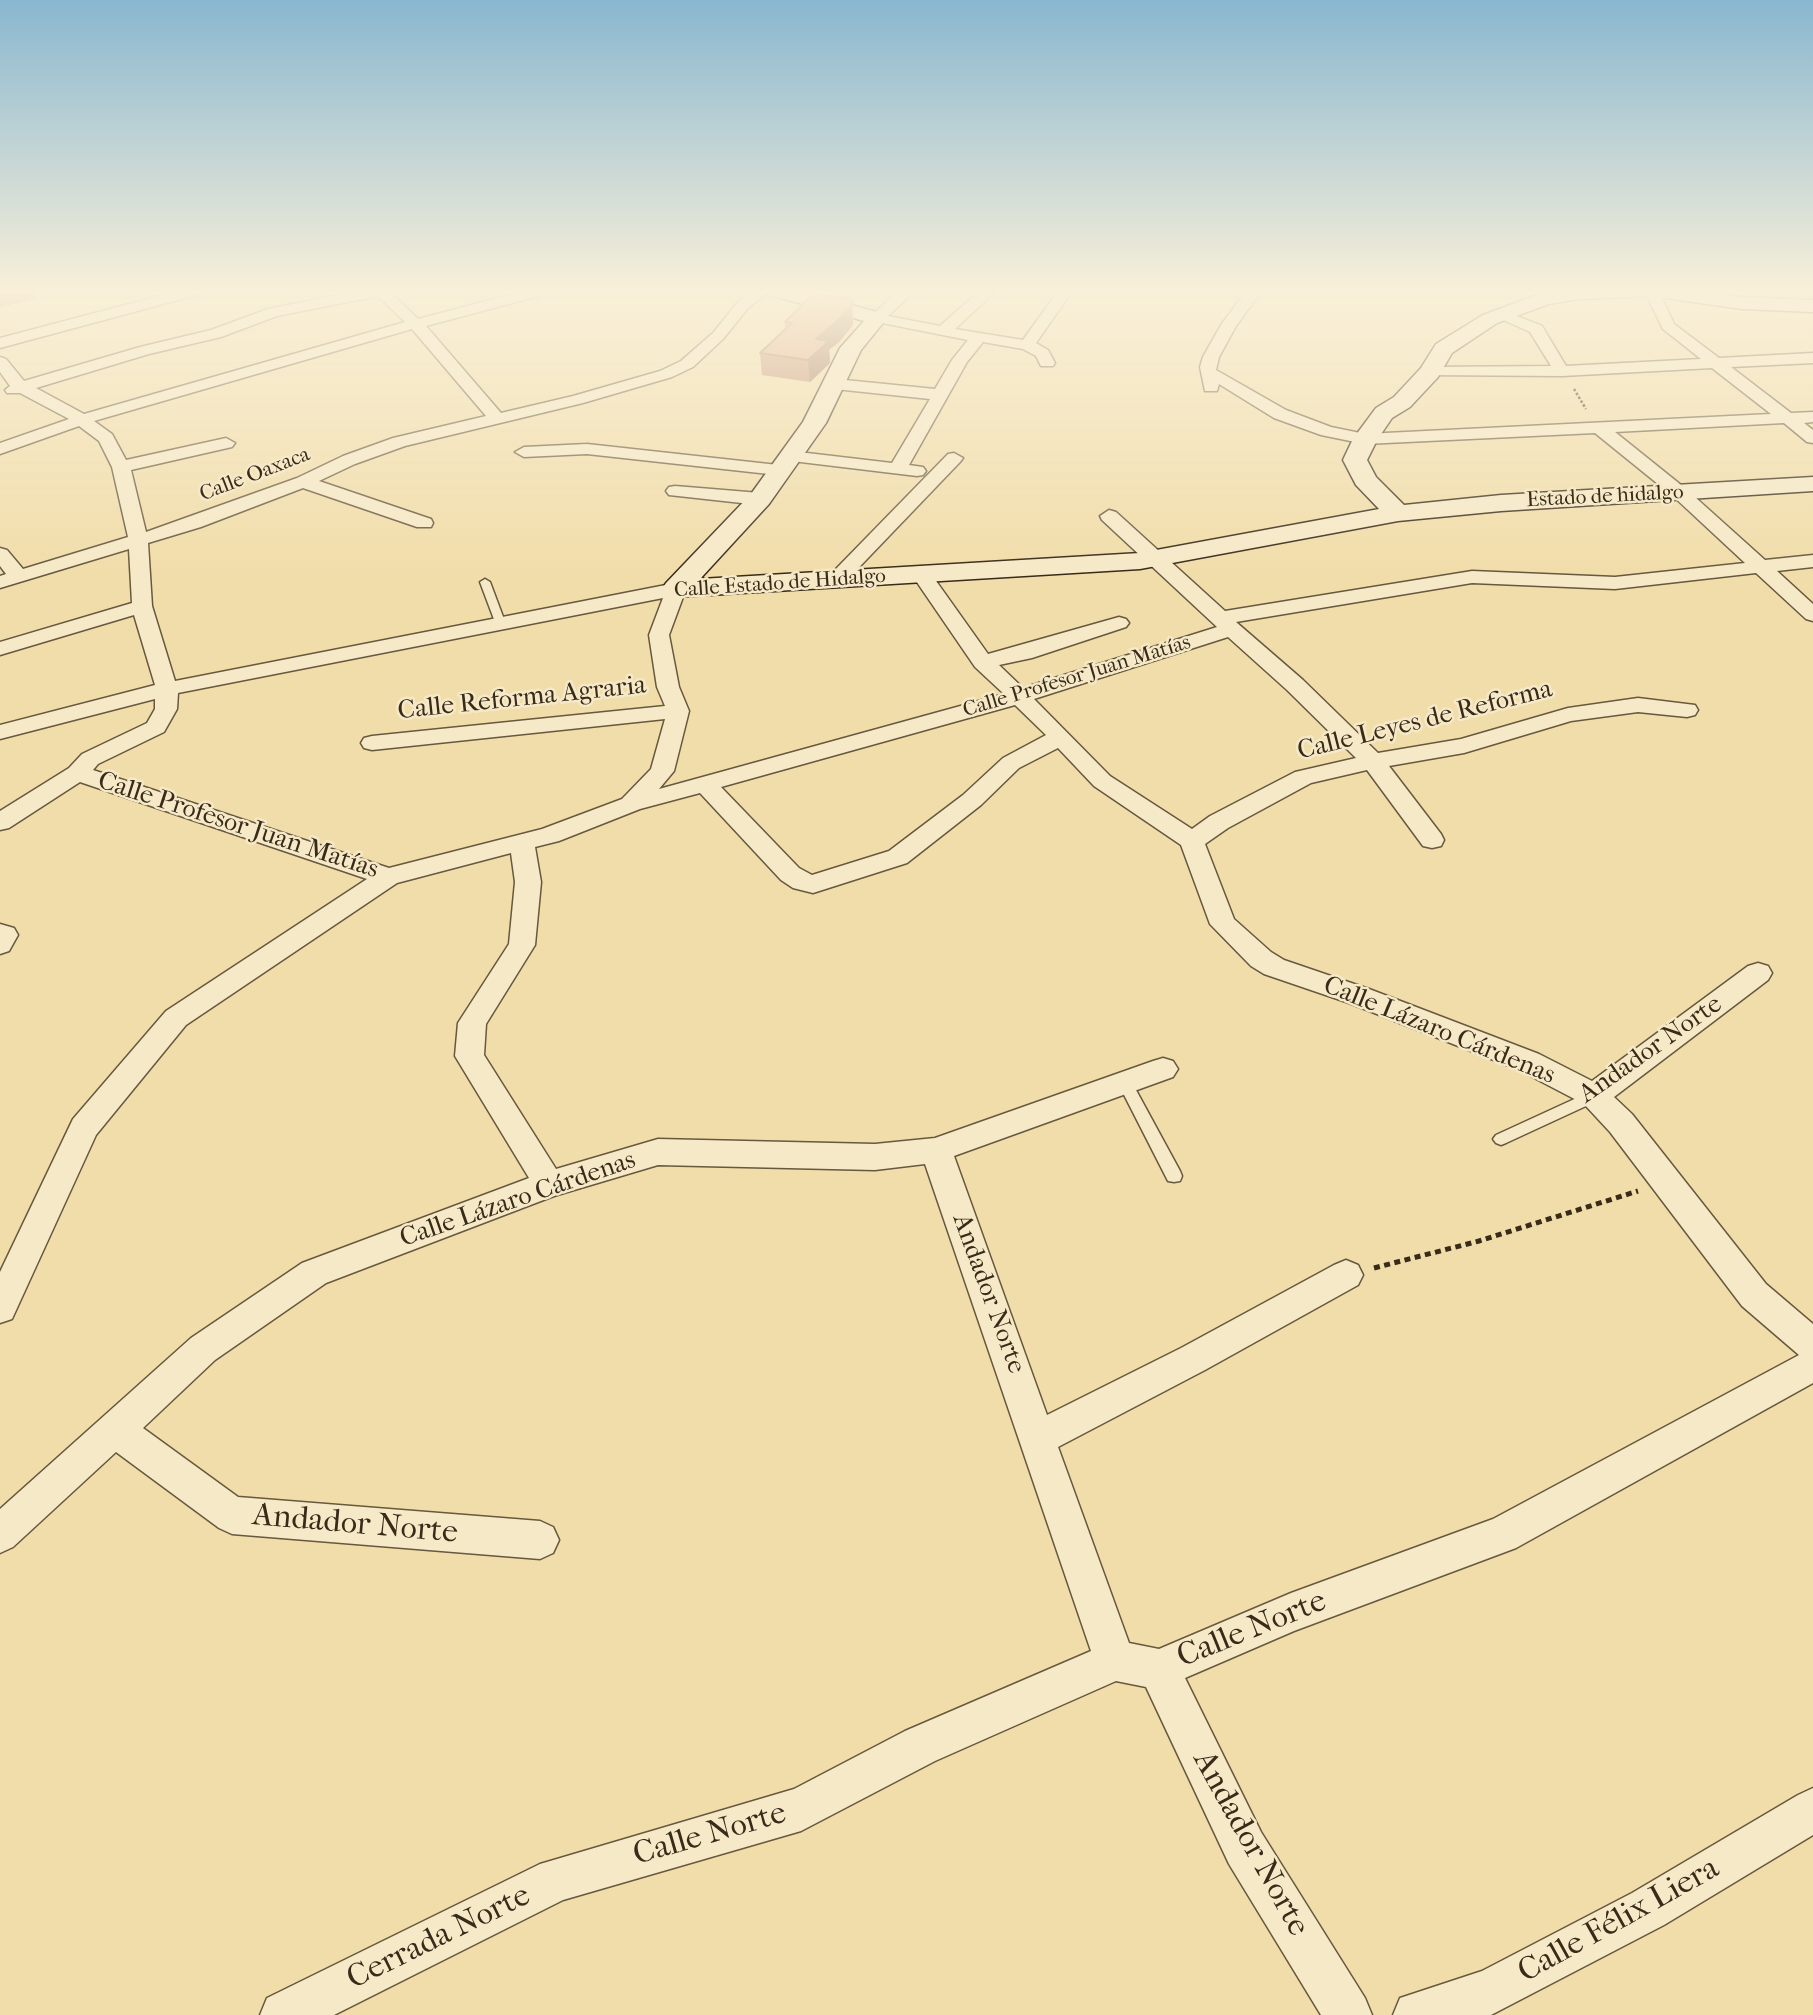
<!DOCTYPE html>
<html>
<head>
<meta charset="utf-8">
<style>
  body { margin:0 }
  canvas { display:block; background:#f1ddaa }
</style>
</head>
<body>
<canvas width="1813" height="2015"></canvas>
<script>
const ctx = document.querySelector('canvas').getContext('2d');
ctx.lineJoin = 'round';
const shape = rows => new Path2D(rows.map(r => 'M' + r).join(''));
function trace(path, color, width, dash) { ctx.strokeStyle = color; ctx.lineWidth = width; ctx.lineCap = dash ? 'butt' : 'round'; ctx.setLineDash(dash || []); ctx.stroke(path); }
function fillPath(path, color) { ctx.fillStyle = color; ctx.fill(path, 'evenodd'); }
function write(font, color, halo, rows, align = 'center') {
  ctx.font = font + ' "IM FELL French Canon",serif'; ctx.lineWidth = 5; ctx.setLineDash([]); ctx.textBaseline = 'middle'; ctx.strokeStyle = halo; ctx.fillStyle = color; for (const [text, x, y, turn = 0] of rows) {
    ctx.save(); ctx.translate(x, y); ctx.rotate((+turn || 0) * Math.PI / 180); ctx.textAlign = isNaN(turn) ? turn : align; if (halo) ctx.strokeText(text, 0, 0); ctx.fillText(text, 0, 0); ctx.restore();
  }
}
const lane = shape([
  [485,579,490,582,505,622,504,624,500,625,495,622,480,582,485,579],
  [1125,1077,1130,1079,1180,1171,1182,1176,1180,1181,1174,1182,1168,1181,1118,1083,1120,1079,1125,1077],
  [1594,1090,1599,1092,1601,1096,1599,1100,1506,1143,1501,1145,1496,1143,1493,1139,1496,1135,1594,1090]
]);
const street = shape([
  [182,290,206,290,204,293,0,348,0,338,182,290],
  [363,290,388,290,418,319,528,290,552,290,550,293,426,326,501,413,573,396,660,371,681,361,713,333,738,302,754,290,771,290,748,308,723,339,693,367,672,377,583,403,405,446,355,464,319,481,431,519,433,523,431,527,417,527,303,488,201,527,148,543,152,606,175,681,676,583,683,585,686,589,669,635,679,687,689,711,674,771,659,789,1004,694,975,667,912,575,915,571,929,571,988,654,1119,617,1126,619,1129,623,1126,627,1032,658,999,665,1023,688,1217,627,1102,520,1100,516,1109,510,1116,512,1225,611,1472,571,1615,577,1745,563,1674,497,1595,433,1365,444,1321,435,1274,418,1219,384,1217,391,1205,391,1200,367,1203,357,1221,325,1247,290,1262,290,1236,326,1219,357,1216,370,1286,410,1331,427,1365,434,1771,414,1712,368,1562,376,1424,375,1422,372,1424,369,1430,367,1551,366,1530,332,1497,317,1495,314,1502,310,1542,326,1566,366,1701,359,1663,329,1644,290,1658,290,1674,324,1719,358,1813,353,1813,363,1731,367,1791,413,1813,412,1813,422,1804,423,1813,430,1813,443,1807,442,1784,423,1615,432,1686,489,1765,560,1813,555,1813,567,1777,571,1813,604,1813,621,1806,619,1756,573,1615,589,1472,583,1236,622,1303,680,1378,753,1461,739,1568,708,1638,698,1695,705,1698,710,1695,715,1687,717,1638,712,1571,721,1464,753,1389,766,1441,834,1444,840,1441,846,1432,848,1423,846,1367,770,1311,783,1228,828,1205,844,1234,919,1271,952,1284,960,1369,989,1539,1054,1592,1081,1748,966,1758,963,1768,966,1772,973,1768,980,1614,1097,1632,1114,1766,1284,1813,1324,1813,1383,1516,1548,1294,1631,1185,1678,1261,1832,1365,1998,1372,2015,1321,2015,1229,1864,1146,1687,1116,1681,935,1761,801,1831,563,1900,334,2015,260,2015,267,1998,540,1864,794,1789,905,1731,1091,1651,925,1164,875,1170,658,1165,554,1196,326,1283,215,1360,143,1428,238,1497,540,1521,553,1527,559,1540,553,1553,540,1559,232,1534,219,1528,116,1452,13,1547,0,1553,0,1509,191,1338,302,1263,529,1178,455,1056,458,1023,509,944,515,882,511,853,397,883,186,1025,96,1135,12,1319,0,1323,0,1272,73,1119,166,1011,367,879,80,782,9,828,0,830,0,811,69,768,82,754,147,723,155,709,155,699,0,739,0,725,155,685,134,615,0,655,0,642,132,603,129,549,0,588,0,576,6,574,0,566,0,548,7,550,23,569,128,537,112,467,99,441,79,426,0,454,0,443,69,419,20,393,7,393,5,390,10,386,0,372,0,357,6,359,24,381,140,347,211,330,268,309,363,290],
  [378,296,405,322,84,414,36,388,149,354,221,337,277,316,378,296],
  [412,329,486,416,393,438,343,456,297,478,146,532,131,470,232,447,235,443,226,438,126,460,112,434,94,421,412,329],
  [663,598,649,635,657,687,665,706,372,736,364,738,361,743,364,748,372,750,665,719,651,769,622,799,542,829,389,868,93,770,98,764,164,732,177,709,178,693,663,598],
  [1228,637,1287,690,1356,758,1295,772,1210,816,1192,829,1110,776,1034,699,1228,637],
  [1015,705,1046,735,1003,758,963,795,889,851,812,875,799,868,721,787,1015,705],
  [1058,748,1094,786,1181,845,1210,924,1251,966,1264,974,1349,1003,1519,1070,1584,1104,1610,1132,1742,1306,1799,1355,1493,1519,1291,1593,1159,1649,1129,1643,1058,1447,1205,1370,1358,1285,1363,1275,1358,1265,1346,1260,1334,1265,1181,1348,1047,1415,954,1156,1173,1077,1178,1069,1173,1061,1163,1058,1153,1061,935,1138,875,1144,658,1139,556,1169,484,1055,486,1024,535,945,541,882,535,847,559,841,640,809,700,793,781,880,793,888,813,893,907,863,981,805,1019,768,1058,748],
  [900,290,916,290,888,316,940,326,981,290,997,290,955,329,1023,340,1059,290,1073,290,1036,343,1048,350,1055,363,1053,366,1041,366,1036,356,1023,349,983,342,967,362,909,465,923,467,926,471,923,475,917,476,784,460,781,456,790,451,892,463,930,399,835,389,827,384,835,379,935,389,952,360,968,340,872,321,870,318,872,315,900,290],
  [587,444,778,465,787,470,778,475,587,454,524,457,515,452,524,447,587,444],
  [954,453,963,458,960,462,844,583,830,583,827,579,830,575,948,454,954,453],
  [675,486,760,493,769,499,760,505,669,495,666,491,669,487,675,486],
  [0,924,14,928,18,935,9,951,0,954,0,924],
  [1813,1788,1813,1835,1664,1925,1491,2015,1393,2015,1400,1998,1482,1971,1632,1893,1798,1795,1813,1788]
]);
const secondary = shape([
  [763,290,796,290,884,314,887,318,861,350,826,423,769,504,700,579,1140,553,1379,509,1356,485,1343,460,1353,439,1376,408,1394,397,1421,368,1436,344,1483,315,1537,295,1560,290,1694,290,1742,297,1813,300,1813,312,1742,309,1651,296,1578,299,1549,304,1497,323,1452,353,1438,377,1410,407,1392,418,1377,440,1367,460,1376,477,1404,505,1501,495,1813,477,1813,491,1501,511,1398,521,1140,569,676,597,666,595,662,589,666,583,751,494,803,422,840,348,864,321,766,294,763,290]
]);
trace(lane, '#67583e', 3);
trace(street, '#67583e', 3);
trace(secondary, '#392b1a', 3);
trace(shape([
  [1574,389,1586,409]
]), '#392b1a', 2.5, [2.5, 2]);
trace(shape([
  [1374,1268,1479,1241,1638,1191]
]), '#392b1a', 5, [6, 4.5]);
fillPath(lane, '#f6e9c8');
fillPath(street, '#f6e9c8');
fillPath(secondary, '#f6e9c8');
fillPath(shape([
  [852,300,853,325,840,341,829,350,830,363,810,382,762,375,760,353,785,329,785,322]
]), '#c0886f');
fillPath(shape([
  [0,290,32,290,36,299,0,307],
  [852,304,853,325,840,341,829,350,830,363,810,382,808,360,816,339]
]), '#9c6f5a');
const building = shape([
  [814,293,852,300,852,304,839,319,816,339,829,341,808,360,760,353,792,323,785,322,814,293]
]);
fillPath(building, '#df9e81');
trace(building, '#9c6f5a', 2);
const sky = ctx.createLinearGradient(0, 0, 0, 572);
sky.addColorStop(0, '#89b7d0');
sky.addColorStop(0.51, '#f9f0d9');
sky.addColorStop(1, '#f9f0d900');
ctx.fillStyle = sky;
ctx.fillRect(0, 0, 1813, 572);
write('21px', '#392b1a', '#f6e9c8', [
  ["Calle Oaxaca",255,475,-21],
  ["Estado de hidalgo",1605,497,-3],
  ["Calle Estado de Hidalgo",780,584,-4],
  ["Calle Profesor Juan Matías",1077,677,-17]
]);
write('26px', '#392b1a', '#f6e9c8', [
  ["Calle Reforma Agraria",522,699,-6],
  ["Calle Leyes de Reforma",1425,721,-14],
  ["Calle Profesor Juan Matías",238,826,18],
  ["Calle Lázaro Cárdenas",1439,1031,22],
  ["Andador Norte",1651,1050,-35],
  ["Calle Lázaro Cárdenas",518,1200,-19],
  ["Andador Norte",988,1294,70]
]);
write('32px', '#392b1a', '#f6e9c8', [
  ["Andador Norte",355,1525,5],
  ["Calle Norte",1252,1630,-22],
  ["Calle Norte",710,1835,-16],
  ["Andador Norte",1250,1844,61],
  ["Calle Félix Liera",1619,1921,-29],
  ["Cerrada Norte",439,1938,-26]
]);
</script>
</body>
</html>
